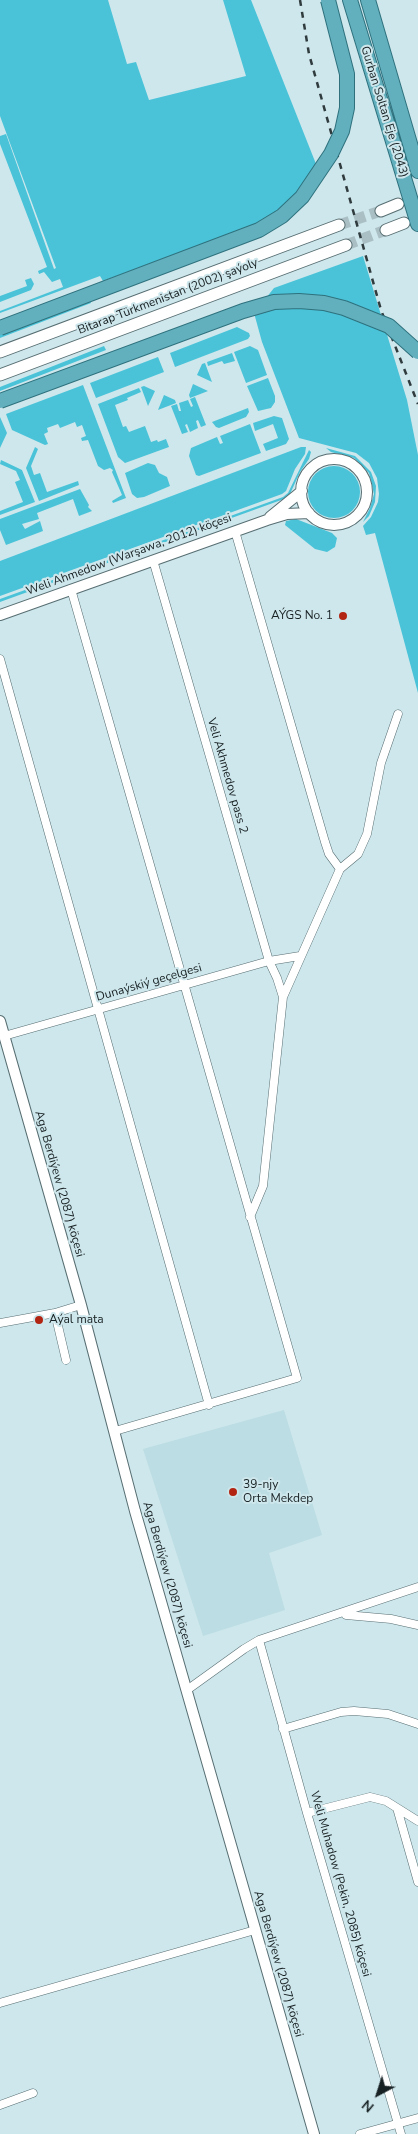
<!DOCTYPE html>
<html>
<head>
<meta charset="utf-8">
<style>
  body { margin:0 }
  #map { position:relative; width:418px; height:2134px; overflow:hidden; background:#cee7ec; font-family:"Nunito Sans",sans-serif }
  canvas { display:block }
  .north { position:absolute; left:353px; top:2069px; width:50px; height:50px; -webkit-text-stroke:4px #cee7ec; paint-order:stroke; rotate:220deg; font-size:14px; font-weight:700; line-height:20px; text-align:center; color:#182123 }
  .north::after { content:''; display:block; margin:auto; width:18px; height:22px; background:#182123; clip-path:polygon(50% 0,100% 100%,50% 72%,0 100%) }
</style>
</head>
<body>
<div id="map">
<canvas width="418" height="2134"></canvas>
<div class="north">N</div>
</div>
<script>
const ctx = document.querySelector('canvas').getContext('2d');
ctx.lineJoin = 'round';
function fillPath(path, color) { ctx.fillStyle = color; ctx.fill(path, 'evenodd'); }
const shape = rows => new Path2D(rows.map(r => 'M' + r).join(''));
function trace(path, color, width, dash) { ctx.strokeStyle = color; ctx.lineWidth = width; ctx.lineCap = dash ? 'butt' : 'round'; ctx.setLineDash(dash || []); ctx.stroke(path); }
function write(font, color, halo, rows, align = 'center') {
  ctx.font = font + ' "Nunito Sans",sans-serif'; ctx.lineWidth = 4; ctx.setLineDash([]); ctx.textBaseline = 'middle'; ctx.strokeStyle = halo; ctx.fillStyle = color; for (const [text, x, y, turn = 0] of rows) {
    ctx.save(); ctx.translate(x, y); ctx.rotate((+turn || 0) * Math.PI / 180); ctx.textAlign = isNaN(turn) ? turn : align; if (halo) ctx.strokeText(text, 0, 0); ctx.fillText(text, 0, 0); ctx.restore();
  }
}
fillPath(shape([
  [284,1410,322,1535,269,1553,285,1610,203,1636,143,1449]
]), '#bbdde3');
fillPath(shape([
  [0,0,108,0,127,64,136,62,149,100,246,76,223,0,251,0,318,169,303,188,279,210,255,224,103,281,100,276,0,313,0,311,63,287,60,279,52,282,44,272,39,274,38,271,47,267,0,144,0,136,6,134,54,269,56,268,0,116],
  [363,256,407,400,418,455,418,693,375,533,366,535,363,526,371,517,378,502,379,494,377,478,369,463,356,453,299,438,262,342,254,313,274,288],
  [31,278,34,284,31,290,0,302,0,296,27,286,25,280],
  [89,298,91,303,0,338,0,332],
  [237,327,249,333,250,336,248,339,175,367,170,353],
  [104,346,106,350,0,391,0,387],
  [250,346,258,350,267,375,246,383,234,352],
  [232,353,235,361,224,364,222,361,208,366,207,362],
  [158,357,164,372,96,398,90,383],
  [205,363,212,382,197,375,202,364],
  [268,378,275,396,275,402,271,408,258,411,247,386],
  [193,384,208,391,190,398,189,395],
  [83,385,126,498,113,503,112,501,122,495,112,472,113,470,110,468,104,470,98,466,88,440,82,441,81,438,86,436,82,425,77,427,75,422,60,428,58,424,47,428,48,432,44,434,48,444,45,445,12,430,6,414],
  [144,386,155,391,148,406,141,387],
  [139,388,141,392,127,398,128,400,115,405,123,427,126,426,129,432,145,426,151,442,157,440,158,442,166,439,169,447,125,463,118,457,98,404],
  [164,395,175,400,176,403,158,410],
  [195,397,206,425,201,427,198,420,196,421,198,428,190,432,187,424,185,425,188,432,182,434,171,406,177,404,179,411,181,411,179,403,188,400,191,407,193,406,190,399],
  [248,408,249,412,246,417,219,428,216,427,212,422],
  [274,416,282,418,289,439,286,444,266,451,263,444,278,438,273,424,255,431,253,423],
  [0,417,7,433,0,448],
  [250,424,261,453,199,476,196,475,189,456,191,448,217,437,220,444,223,443,220,436],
  [35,447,38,449,31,466,34,475,40,473,47,492,78,481,79,485,39,501,26,468],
  [301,447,306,447,305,454,295,469,286,491,282,494,0,596,0,561],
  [326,448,355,456,371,472,376,486,375,502,369,516,363,522,370,508,374,494,369,473,354,458,331,452],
  [309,450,311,452,309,459,300,472,290,494,284,499,0,602,0,599,283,497,288,493],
  [1,460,22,470,35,502,0,515,0,511,23,502,15,482,20,480,16,471,0,464],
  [148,463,155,465,159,473,167,477,170,486,144,497,137,498,132,494,125,473],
  '308 492a26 26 0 1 1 52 0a26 26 0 1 1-52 0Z',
  [80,489,89,505,88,507,92,511,79,516,73,499,37,513,39,519,22,524,25,529,40,521,43,531,6,545,0,530,0,519],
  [296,519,332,533,337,538,335,547,327,552,315,549,285,525,286,521]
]), '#4ac3d8');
trace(shape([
  [339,225,381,211],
  [346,245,386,230]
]), '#aabfc4', 11, [11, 5.5]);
const minor = shape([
  [235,531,325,842,329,854,340,869,283,997,263,1186,250,1217],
  [153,560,269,961,277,978,283,997],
  [71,589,297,1378,115,1431],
  [0,659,209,1405],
  [340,869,358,854,367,834,381,763,398,714],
  [4,1036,269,961,300,956],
  [55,1313,66,1360],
  [0,1323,55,1313,81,1305],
  [346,1615,391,1619,418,1625],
  [259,1640,307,1813,401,2134],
  [187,1690,244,1649,259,1640,418,1587],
  [283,1729,341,1712,354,1711,388,1714,418,1724],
  [397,1808,418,1882],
  [307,1813,370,1797,386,1801,418,1821],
  [0,2003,255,1930],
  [0,2105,33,2093],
  [360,2134,418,2118]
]);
const tertiary = shape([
  '301 492a33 33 0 1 1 66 0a33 33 0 1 1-66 0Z',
  [270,517,302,491],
  [0,615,267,520,287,514,309,513],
  [0,1021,81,1305,135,1511,314,2134]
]);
const secondary = shape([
  [381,211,398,204],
  [386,230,404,223],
  [0,352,339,225],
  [0,375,346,245]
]);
const trunk = shape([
  [350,0,418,224],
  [368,0,418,171]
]);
trace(minor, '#576e72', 9);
trace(tertiary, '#576e72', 12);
trace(secondary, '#576e72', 13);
trace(trunk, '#2e717d', 16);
trace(minor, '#fff', 8);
trace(tertiary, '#fff', 10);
trace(secondary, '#fff', 11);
trace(trunk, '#62b0be', 14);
trace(shape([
  [300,0,309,54,381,310,418,404]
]), '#303b3e', 2.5, [6, 6]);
const trunkBridge = shape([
  [0,328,259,230,282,216,302,197,331,154,342,131,347,108,347,74,328,0],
  [0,401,243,311,274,302,299,301,324,303,344,308,389,326,418,352]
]);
trace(trunkBridge, '#2e717d', 16, []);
trace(trunkBridge, '#62b0be', 14);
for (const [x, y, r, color] of [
  [343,616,5,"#b22512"],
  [39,1320,5,"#b22512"],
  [233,1492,5,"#b22512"]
]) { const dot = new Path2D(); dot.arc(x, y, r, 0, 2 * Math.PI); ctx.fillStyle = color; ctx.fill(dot); trace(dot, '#cee7ec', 2); }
write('12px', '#182123', '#cee7ec', [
  ["Gurban Soltan Eje (2043)",384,112,73],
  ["Bitarap Türkmenistan (2002) şaýoly",168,297,-21],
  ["Weli Ahmedow (Warşawa, 2012) köçesi",129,555,-20],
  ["Veli Akhmedov pass 2",227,776,74],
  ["Dunaýskiý geçelgesi",149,983,-16],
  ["Aga Berdiýew (2087) köçesi",59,1184,74],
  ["Aga Berdiýew (2087) köçesi",167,1575,74],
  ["Weli Muhadow (Pekin, 2085) köçesi",340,1884,74],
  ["Aga Berdiýew (2087) köçesi",278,1964,74]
]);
write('12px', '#182123', '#cee7ec', [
  ["AÝGS No. 1",333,616,"right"],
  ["Aýal mata",49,1320],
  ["39-njy",243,1485],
  ["Orta Mekdep",243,1499]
], 'left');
</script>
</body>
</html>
